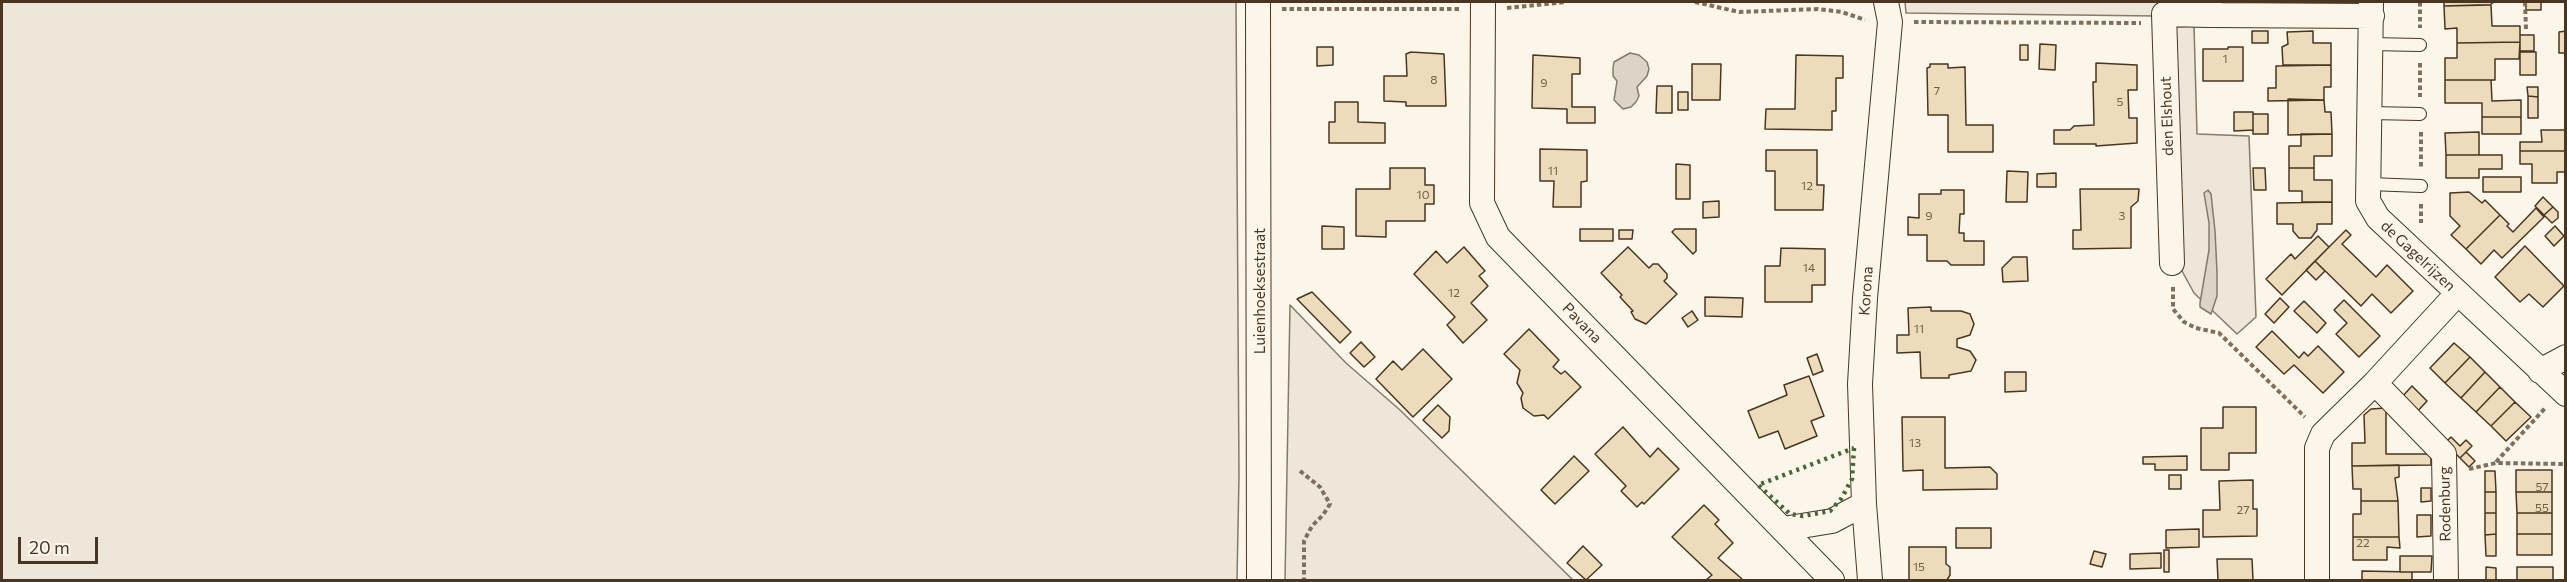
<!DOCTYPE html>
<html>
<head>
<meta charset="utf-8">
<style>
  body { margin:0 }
  #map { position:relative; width:2567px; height:582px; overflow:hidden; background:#fbf6e9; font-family:Commissioner,sans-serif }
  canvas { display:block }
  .frame { position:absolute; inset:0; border:3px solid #4a3520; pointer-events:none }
  .scale { position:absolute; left:18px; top:537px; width:80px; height:27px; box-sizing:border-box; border:3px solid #4a3520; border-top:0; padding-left:8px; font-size:18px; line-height:21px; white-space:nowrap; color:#4a3520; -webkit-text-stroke:4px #fbf6e9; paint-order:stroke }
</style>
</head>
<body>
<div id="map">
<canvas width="2567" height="582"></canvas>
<div class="frame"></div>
<div class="scale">20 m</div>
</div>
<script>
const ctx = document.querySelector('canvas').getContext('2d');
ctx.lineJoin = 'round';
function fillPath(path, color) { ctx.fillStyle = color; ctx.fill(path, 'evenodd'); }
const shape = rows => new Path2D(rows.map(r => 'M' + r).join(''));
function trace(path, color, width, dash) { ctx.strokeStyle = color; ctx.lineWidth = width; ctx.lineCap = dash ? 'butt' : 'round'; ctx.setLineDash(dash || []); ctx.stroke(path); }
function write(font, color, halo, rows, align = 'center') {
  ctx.font = font + ' Commissioner,sans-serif'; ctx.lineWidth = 4.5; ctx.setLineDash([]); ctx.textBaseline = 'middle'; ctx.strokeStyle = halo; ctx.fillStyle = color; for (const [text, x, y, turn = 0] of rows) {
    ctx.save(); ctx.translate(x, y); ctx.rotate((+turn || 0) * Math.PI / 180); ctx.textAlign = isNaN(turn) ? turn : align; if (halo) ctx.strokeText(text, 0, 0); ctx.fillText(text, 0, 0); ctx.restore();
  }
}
const green = shape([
  [2,2,1236,2,1239,476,1237,580,2,580,2,2],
  [1905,2,2194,2,2194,4,2156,5,2156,16,1906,13,1905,2],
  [2194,26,2197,134,2249,136,2256,317,2237,334,2194,293,2182,271,2173,27,2194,26],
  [1290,305,1346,363,1400,410,1573,580,1285,580,1290,305]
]);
fillPath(green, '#ede6d9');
trace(green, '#887966', 1.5);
const water = shape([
  [1630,53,1639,55,1647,62,1649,69,1647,76,1637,87,1639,96,1636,102,1631,107,1623,109,1614,100,1617,81,1613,76,1613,68,1614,62,1630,53],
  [2208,190,2211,194,2215,231,2217,272,2217,296,2211,314,2200,307,2200,303,2209,250,2209,223,2204,193,2208,190]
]);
fillPath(water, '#dcd4c6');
trace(water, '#887966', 1.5);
const building = shape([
  [2444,2,2494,2,2490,5,2444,6,2444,2],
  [2526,2,2541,2,2541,10,2526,10,2526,2],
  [2478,5,2491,5,2492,26,2520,26,2520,42,2457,43,2457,28,2445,29,2444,6,2478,5],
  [2252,31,2268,31,2268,43,2252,43,2252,31],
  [2313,31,2313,43,2331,43,2331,65,2283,65,2282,47,2288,44,2287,32,2313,31],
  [2566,31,2566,53,2559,53,2559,32,2566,31],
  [2520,35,2534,35,2534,51,2520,51,2520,35],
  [2520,42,2519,59,2495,59,2495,80,2445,80,2445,58,2457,58,2457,43,2520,42],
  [2040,44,2056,45,2055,70,2039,69,2040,44],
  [2020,45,2028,45,2028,60,2020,60,2020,45],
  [1317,47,1333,47,1333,65,1317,66,1317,47],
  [2228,47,2243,47,2243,81,2203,81,2203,49,2228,49,2228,47],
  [1411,52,1444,54,1446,106,1406,106,1406,102,1384,101,1384,76,1407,76,1406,54,1411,52],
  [2520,52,2536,52,2536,75,2520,75,2520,52],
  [1533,55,1580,58,1580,74,1572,74,1572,107,1595,107,1595,123,1567,123,1567,109,1532,108,1533,55],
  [1796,55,1843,56,1843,78,1836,78,1836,111,1832,111,1832,130,1765,129,1766,109,1795,109,1796,55],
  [2096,63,2137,65,2137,90,2128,90,2129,118,2137,118,2137,143,2096,146,2096,144,2054,144,2054,130,2070,130,2074,126,2094,125,2093,82,2096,82,2096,63],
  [1692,64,1721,64,1720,100,1692,100,1692,64],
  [1930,64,1948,64,1948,68,1965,67,1966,125,1993,125,1993,152,1948,152,1948,115,1928,115,1927,68,1930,67,1930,64],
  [2331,65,2331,87,2324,87,2324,100,2268,101,2268,88,2276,88,2276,66,2331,65],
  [2445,80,2491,80,2492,101,2521,100,2521,117,2482,117,2482,103,2445,103,2445,80],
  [1657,86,1672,86,1672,113,1656,113,1657,86],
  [2527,87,2538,87,2538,97,2528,96,2527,87],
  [1678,92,1688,92,1688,110,1678,110,1678,92],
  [2528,96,2538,97,2538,118,2528,118,2528,96],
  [2288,99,2324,100,2325,112,2331,112,2332,134,2288,135,2288,99],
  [1335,102,1358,102,1358,122,1385,123,1385,143,1329,143,1329,122,1335,122,1335,102],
  [2234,112,2253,112,2253,130,2234,131,2234,112],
  [2253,114,2268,114,2268,134,2253,134,2253,114],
  [2482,117,2521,117,2521,134,2482,134,2482,117],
  [2541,130,2566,130,2566,151,2520,151,2520,142,2542,142,2541,130],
  [2479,132,2479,155,2446,155,2445,133,2479,132],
  [2301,134,2332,134,2332,156,2314,156,2314,168,2289,168,2289,146,2301,146,2301,134],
  [1540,149,1587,150,1587,181,1581,182,1581,207,1553,207,1554,181,1540,181,1540,149],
  [1766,150,1817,150,1817,185,1824,185,1823,210,1775,210,1775,171,1766,171,1766,150],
  [2520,151,2566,151,2566,172,2557,172,2557,183,2532,183,2532,164,2520,164,2520,151],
  [2446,155,2502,155,2502,169,2479,169,2479,178,2446,178,2446,155],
  [1676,164,1690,165,1690,199,1676,199,1676,164],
  [1390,168,1425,168,1425,185,1434,185,1434,204,1425,204,1425,221,1386,221,1386,237,1356,236,1356,189,1390,189,1390,168],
  [2253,168,2265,168,2266,190,2254,190,2253,168],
  [2289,168,2314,168,2314,180,2332,180,2332,202,2302,202,2302,191,2289,191,2289,168],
  [2007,171,2028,172,2027,202,2006,202,2007,171],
  [2056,173,2056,187,2037,187,2037,174,2056,173],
  [2483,177,2521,177,2521,192,2483,192,2483,177],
  [2080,189,2139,189,2138,201,2131,207,2131,248,2073,249,2073,230,2081,230,2080,189],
  [1941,190,1964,190,1964,214,1960,214,1959,233,1964,233,1964,241,1984,241,1984,265,1951,265,1947,261,1927,261,1927,235,1908,235,1908,217,1919,218,1919,194,1941,194,1941,190],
  [2469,192,2482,203,2485,200,2500,215,2466,249,2451,235,2460,226,2450,216,2450,193,2469,192],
  [2543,197,2553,207,2544,215,2535,206,2543,197],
  [1719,201,1719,217,1703,218,1703,202,1719,201],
  [2332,202,2332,224,2317,224,2317,230,2311,238,2299,238,2293,231,2293,224,2277,224,2277,203,2332,202],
  [2553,207,2558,212,2558,218,2552,223,2544,215,2553,207],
  [2536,208,2544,217,2502,258,2494,250,2481,264,2466,249,2500,215,2509,224,2507,226,2513,232,2536,208],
  [1322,226,1344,227,1344,249,1322,249,1322,226],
  [2555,226,2564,236,2554,246,2545,236,2555,226],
  [1580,229,1613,229,1613,241,1580,241,1580,229],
  [1675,229,1696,229,1696,251,1693,254,1672,232,1675,229],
  [1619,230,1633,230,1632,239,1619,239,1619,230],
  [2346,230,2351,235,2342,244,2376,277,2387,265,2413,291,2391,313,2372,294,2361,306,2315,261,2346,230],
  [2318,236,2329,247,2282,295,2266,279,2291,254,2295,259,2318,236],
  [2525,246,2564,286,2543,307,2529,294,2520,302,2495,277,2525,246],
  [1464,247,1485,271,1479,276,1488,286,1471,303,1487,320,1463,343,1447,325,1455,317,1414,274,1436,251,1447,263,1464,247],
  [1628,247,1649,268,1653,264,1658,264,1667,274,1667,278,1664,281,1677,294,1646,324,1635,319,1631,312,1633,311,1620,297,1622,295,1601,273,1628,247],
  [1781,248,1825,249,1825,285,1812,285,1812,302,1765,302,1765,266,1780,266,1781,248],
  [2013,257,2027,257,2028,281,2003,282,2002,268,2013,257],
  [2315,261,2325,271,2316,280,2306,270,2315,261],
  [1312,292,1351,332,1340,343,1297,299,1312,292],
  [1705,297,1743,298,1742,317,1705,316,1705,297],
  [2280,298,2289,307,2274,323,2265,314,2280,298],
  [2344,300,2380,336,2359,357,2336,334,2347,323,2334,310,2344,300],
  [2304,301,2326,323,2317,333,2294,311,2304,301],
  [1931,307,1931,311,1961,311,1970,314,1974,324,1970,335,1957,339,1957,347,1970,351,1976,360,1971,371,1949,375,1949,378,1921,378,1920,352,1897,353,1897,335,1909,335,1908,308,1931,307],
  [1692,311,1698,320,1688,327,1682,318,1692,311],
  [1529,329,1559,360,1553,367,1561,374,1565,371,1581,387,1548,419,1544,415,1534,416,1523,408,1521,398,1523,393,1517,383,1520,370,1504,354,1529,329],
  [2272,331,2299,358,2304,352,2308,356,2318,346,2344,372,2323,393,2294,365,2284,374,2256,347,2272,331],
  [1361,342,1375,357,1364,367,1350,353,1361,342],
  [2454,343,2470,357,2445,383,2430,368,2454,343],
  [1423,349,1452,379,1413,417,1376,379,1393,361,1402,370,1423,349],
  [1817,354,1823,371,1813,375,1807,358,1817,354],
  [2470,357,2485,372,2461,398,2445,383,2470,357],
  [2005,372,2026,372,2026,391,2005,392,2005,372],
  [2485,372,2500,387,2476,412,2461,398,2485,372],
  [1809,376,1824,416,1811,421,1817,436,1785,449,1778,431,1759,438,1748,411,1787,395,1784,385,1809,376],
  [2412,386,2427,401,2415,414,2400,399,2412,386],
  [2500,387,2515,402,2491,426,2476,412,2500,387],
  [2515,402,2531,417,2506,441,2491,426,2515,402],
  [1438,405,1450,417,1449,431,1442,438,1423,420,1438,405],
  [2223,407,2256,407,2256,453,2229,453,2229,470,2201,470,2201,428,2223,428,2223,407],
  [2386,408,2386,454,2431,454,2431,465,2352,466,2352,443,2365,443,2364,415,2371,409,2386,408],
  [1902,417,1945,417,1945,468,1990,467,1997,474,1997,489,1923,490,1923,470,1903,471,1902,417],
  [1623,427,1650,457,1658,448,1679,469,1644,504,1642,502,1637,507,1621,491,1626,486,1595,454,1623,427],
  [2451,437,2460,446,2466,440,2472,446,2460,458,2445,443,2451,437],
  [2466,452,2475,461,2469,467,2460,458,2466,452],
  [1574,456,1589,471,1555,504,1541,490,1574,456],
  [2187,456,2187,470,2155,470,2155,464,2143,464,2143,457,2187,456],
  [2399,465,2399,477,2395,478,2398,501,2361,501,2361,489,2353,489,2352,466,2399,465],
  [2516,470,2552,470,2552,492,2516,492,2516,470],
  [2485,471,2495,471,2496,492,2485,492,2485,471],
  [2169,475,2181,475,2181,489,2169,489,2169,475],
  [2253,480,2253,509,2257,509,2257,536,2203,537,2203,510,2220,510,2219,481,2253,480],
  [2421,488,2431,488,2431,501,2421,502,2421,488],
  [2485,492,2496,492,2496,513,2485,513,2485,492],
  [2516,492,2552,492,2552,513,2517,513,2516,492],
  [2361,501,2398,501,2399,537,2353,537,2353,514,2361,514,2361,501],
  [1704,505,1719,520,1715,524,1733,543,1718,558,1742,579,1740,580,1706,580,1712,575,1672,537,1704,505],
  [2485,513,2496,513,2496,534,2485,535,2485,513],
  [2517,513,2552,513,2552,534,2517,534,2517,513],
  [2417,515,2431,515,2431,536,2417,537,2417,515],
  [1956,528,1991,528,1991,548,1956,548,1956,528],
  [2199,529,2199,547,2166,548,2166,530,2199,529],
  [2496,534,2496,556,2486,556,2485,535,2496,534],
  [2517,534,2552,534,2552,555,2517,555,2517,534],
  [2353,537,2399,537,2400,548,2387,547,2387,560,2353,560,2353,537],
  [1583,546,1602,565,1586,580,1567,563,1583,546],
  [1909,547,1946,547,1946,564,1950,567,1950,575,1947,580,1909,580,1909,547],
  [2164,550,2169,550,2169,572,2164,572,2164,550],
  [2094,551,2106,554,2102,567,2090,564,2094,551],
  [2161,553,2161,568,2130,569,2130,554,2161,553],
  [2400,556,2432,556,2431,572,2400,572,2400,556],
  [2217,559,2252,559,2253,580,2218,580,2217,559],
  [2486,567,2496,568,2496,580,2486,580,2486,567],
  [2517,567,2553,567,2553,580,2517,580,2517,567],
  [2362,571,2412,572,2412,580,2362,580,2362,571]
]);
fillPath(building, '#ecdcbc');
trace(building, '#4a3520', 1.5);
const service = shape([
  [2371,44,2420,45],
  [2370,113,2420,114],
  [2369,184,2421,186]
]);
const minor = shape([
  [1258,2,1259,580],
  [1483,2,1482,203,1498,237,1832,580],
  [2210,2,2209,15,2372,16],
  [2371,2,2368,201,2378,218,2566,394],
  [2172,263,2164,14,2209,15],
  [2540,371,2566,357],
  [2375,383,2444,454,2446,580],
  [1783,529,1832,521,1864,504],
  [1870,580,1864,504,1860,384,1865,298,1890,22,1886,2],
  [2317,580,2317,448,2323,434,2375,383,2457,294]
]);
trace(service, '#4a3520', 14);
trace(minor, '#4a3520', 26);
trace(shape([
  [1695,2,1739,12,1818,9,1842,12,1865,20],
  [2420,2,2420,28],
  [2525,2,2526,29],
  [1507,8,1566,2],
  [1282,9,1460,9],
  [1914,22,2141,23],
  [2420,63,2420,97],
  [2421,132,2421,169],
  [2421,204,2421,223],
  [2173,287,2173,309,2184,322,2196,328,2219,333,2305,417],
  [2496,462,2546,407],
  [2469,469,2496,463,2566,464],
  [1300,471,1320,487,1330,504,1323,515,1312,526,1304,541,1304,580]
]), '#7f6f5c', 4, [4.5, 3]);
trace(service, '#fbf6e9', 12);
trace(minor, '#fbf6e9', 24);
trace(shape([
  [1854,448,1852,479,1841,499,1830,511,1803,516,1790,514,1758,485,1854,448]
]), '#436837', 4.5, [3, 4.5]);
write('12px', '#725f47', null, [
  ["1",2225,59],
  ["8",1434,80],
  ["9",1544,83],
  ["7",1937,91],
  ["5",2120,102],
  ["11",1553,171],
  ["12",1807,186],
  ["10",1423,195],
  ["9",1929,216],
  ["3",2122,216],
  ["14",1809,268],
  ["12",1454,293],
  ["11",1919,329],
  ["13",1915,443],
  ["57",2542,487],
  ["55",2542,508],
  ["27",2243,510],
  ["22",2363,543],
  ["15",1919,567]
]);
write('15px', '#4a3520', '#fbf6e9', [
  ["den Elshout",2167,116,-92],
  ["de Gagelrijzen",2418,256,43],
  ["Luienhoeksestraat",1260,291,-90],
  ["Korona",1866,291,-86],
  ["Pavana",1582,323,46],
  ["Rodenburg",2445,504,-91]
]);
</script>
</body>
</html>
